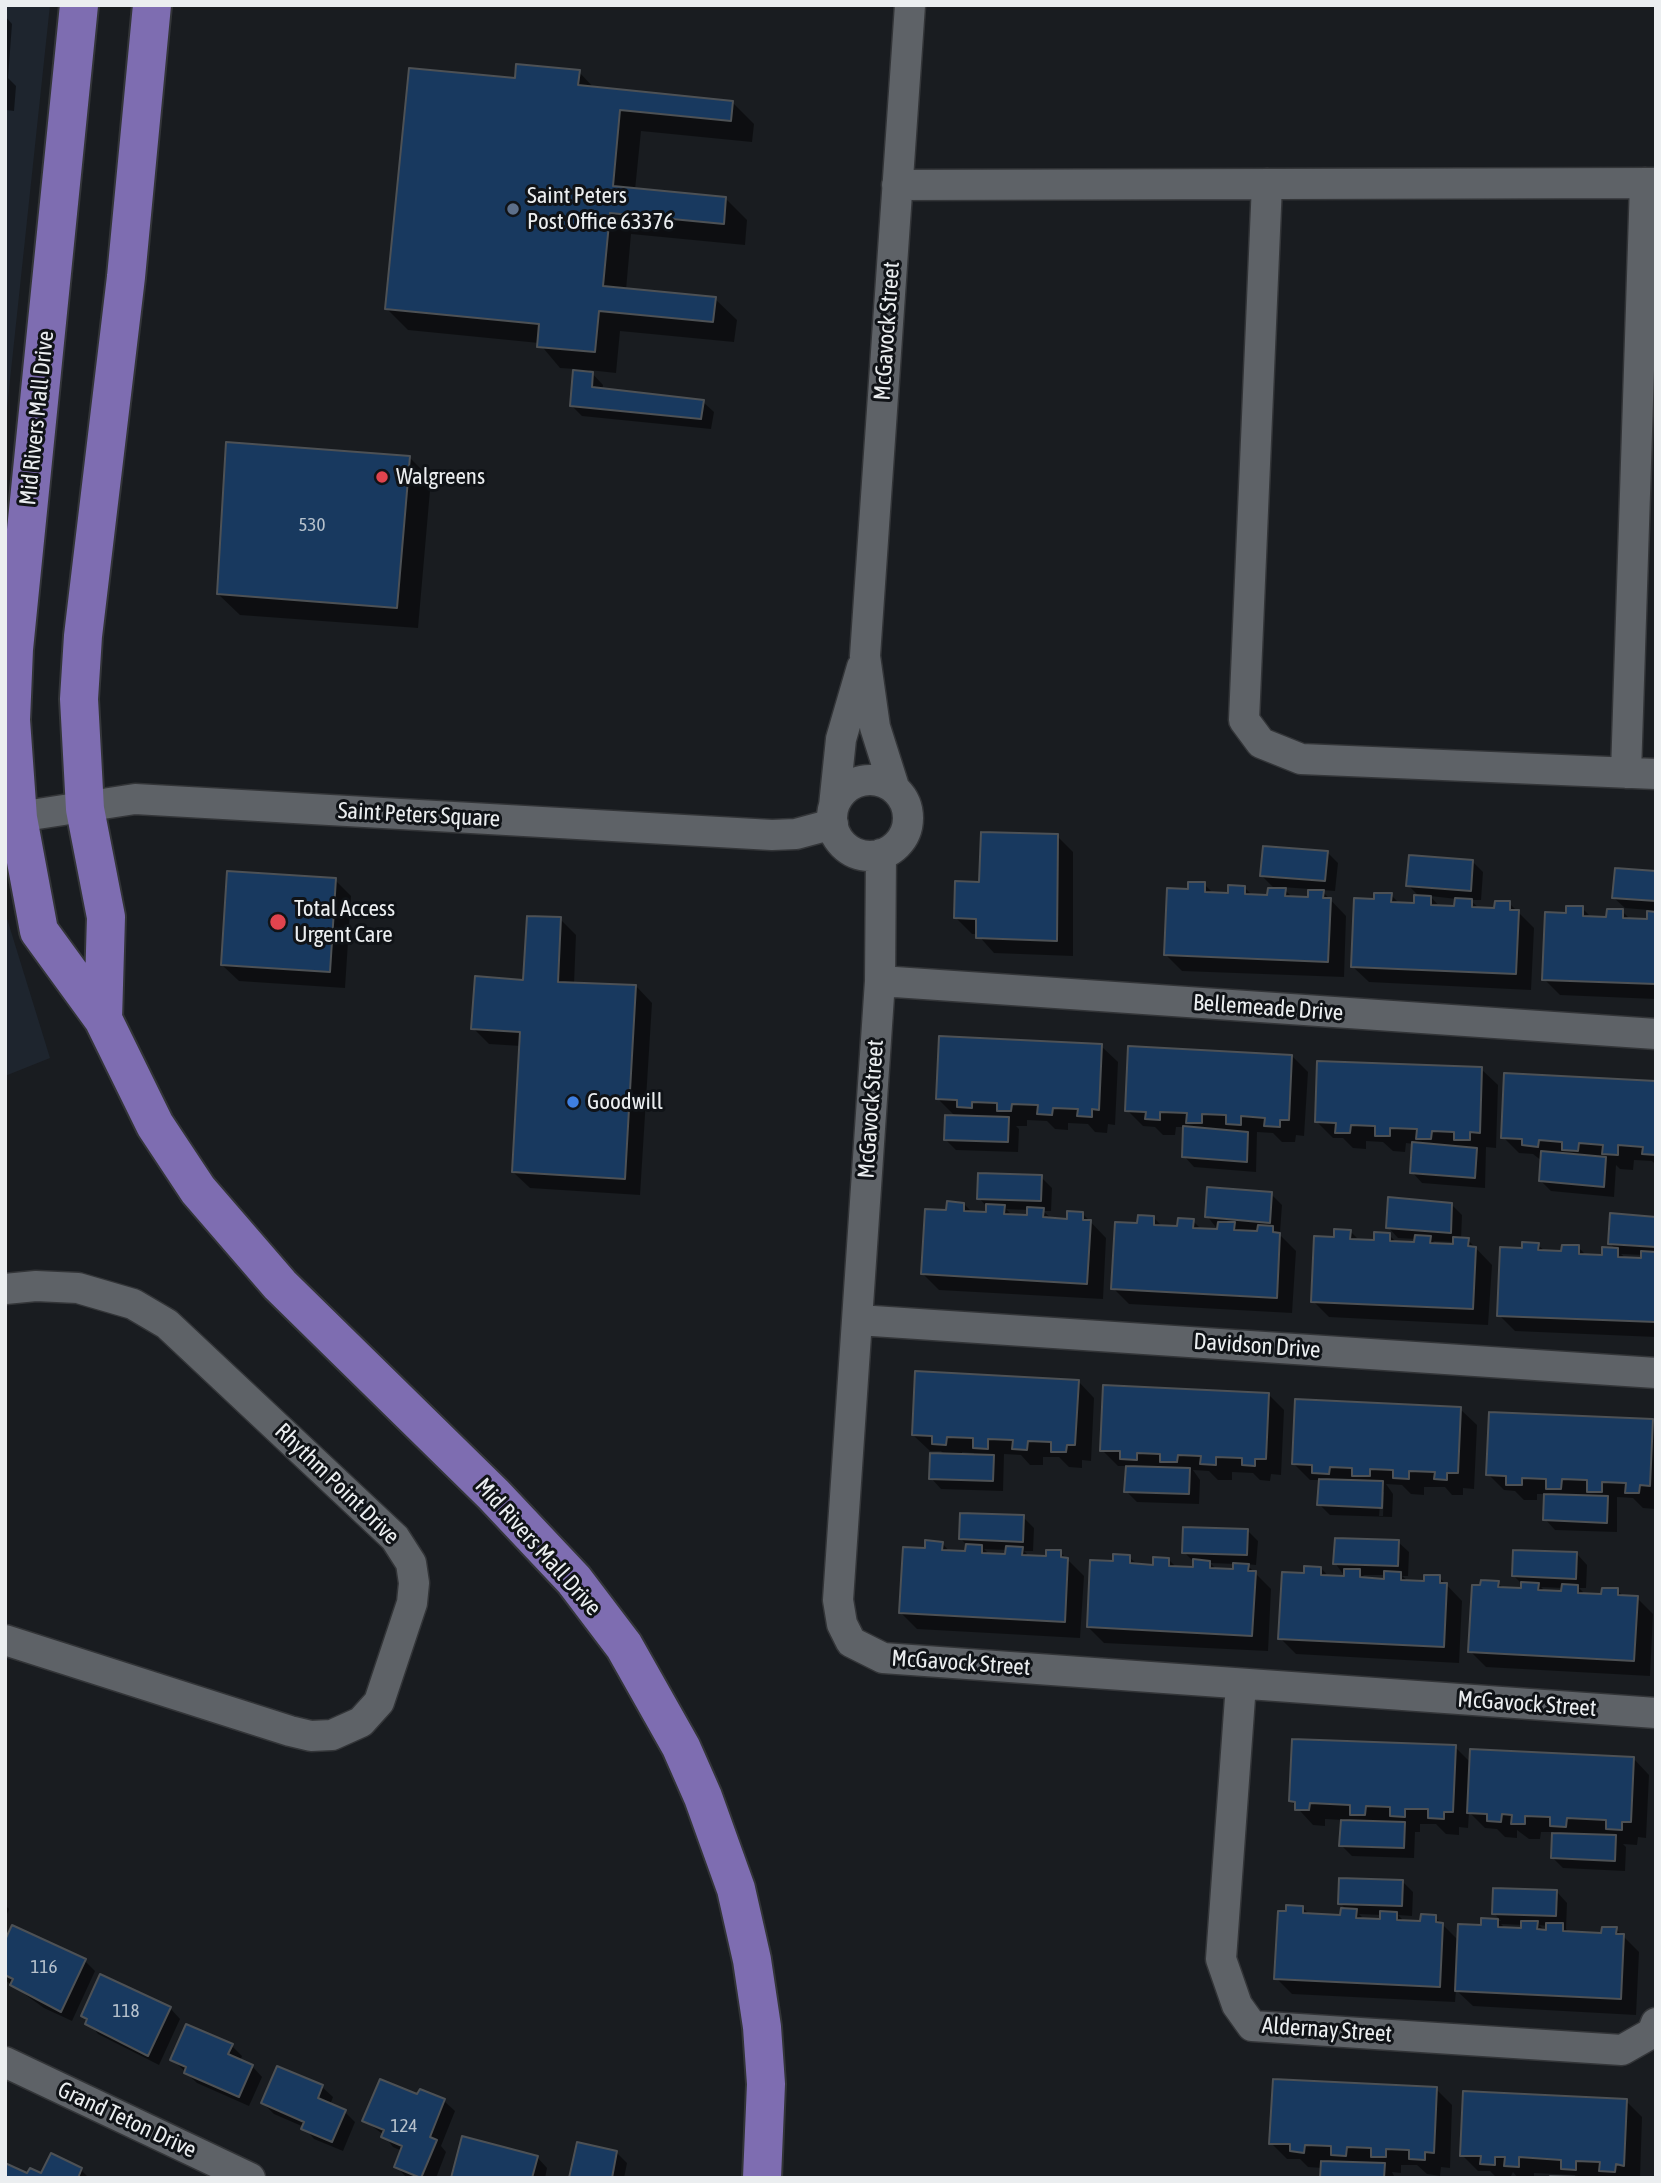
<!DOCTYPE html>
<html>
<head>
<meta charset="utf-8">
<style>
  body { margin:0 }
  #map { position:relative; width:1661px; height:2183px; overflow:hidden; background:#191c20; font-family:"Asap Condensed",sans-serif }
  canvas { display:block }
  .frame { position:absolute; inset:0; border:7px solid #ebeef0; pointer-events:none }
</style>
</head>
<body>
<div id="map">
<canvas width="1661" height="2183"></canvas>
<div class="frame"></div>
</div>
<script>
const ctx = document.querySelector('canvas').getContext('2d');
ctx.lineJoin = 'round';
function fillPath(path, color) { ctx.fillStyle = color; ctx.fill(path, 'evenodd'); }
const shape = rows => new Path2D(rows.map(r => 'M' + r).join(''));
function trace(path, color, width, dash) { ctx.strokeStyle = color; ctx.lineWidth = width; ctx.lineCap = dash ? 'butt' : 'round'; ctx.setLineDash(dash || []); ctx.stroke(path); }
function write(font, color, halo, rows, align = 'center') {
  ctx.font = font + ' "Asap Condensed",sans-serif'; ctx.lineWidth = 6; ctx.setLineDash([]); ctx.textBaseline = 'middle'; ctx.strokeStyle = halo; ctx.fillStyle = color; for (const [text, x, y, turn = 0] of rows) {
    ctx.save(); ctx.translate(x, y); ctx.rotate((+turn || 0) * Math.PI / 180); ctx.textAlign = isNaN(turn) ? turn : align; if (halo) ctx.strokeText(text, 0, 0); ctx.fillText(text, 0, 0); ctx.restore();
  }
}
fillPath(shape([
  [5,5,50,5,5,427],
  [5,912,50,1058,5,1076]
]), '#1e252e');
fillPath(shape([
  [5,16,12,24,8,78,16,86,14,111,6,110,5,122],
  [579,72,595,89,732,102,754,124,752,142,641,131,635,190,726,199,747,220,745,245,631,234,626,290,715,299,737,320,734,342,620,331,616,373,589,370,603,385,602,390,703,402,714,412,711,429,582,416,571,405,575,369,560,368,539,343,408,330,387,309,516,80],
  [409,457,431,479,418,628,240,615,218,594],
  [1057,836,1073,852,1073,956,994,953,977,934,972,934,956,918,981,884],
  [1327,852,1338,863,1335,891,1321,890,1346,916,1344,977,1182,971,1166,955,1190,890,1204,884,1214,894,1229,895,1244,887,1253,896,1269,897,1276,890,1262,876],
  [1282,887,1309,889,1309,899,1293,898],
  [1473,862,1483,872,1481,900,1470,900,1480,909,1496,910,1509,903,1534,928,1531,990,1369,982,1352,966,1375,901,1391,895,1400,904,1415,905,1420,897,1408,885],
  [1430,896,1457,899,1456,907,1440,907],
  [1656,873,1656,999,1560,995,1544,979,1567,915,1582,908,1592,918,1608,919,1622,911,1632,921,1649,921,1649,910,1625,908,1614,898],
  [335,880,351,896,345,988,239,981,222,965],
  [560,919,576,935,574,984,636,986,652,1003,640,1195,530,1188,513,1172,521,1046,489,1044,473,1028,525,981],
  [1101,1046,1118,1062,1115,1125,1108,1124,1107,1133,1095,1132,1088,1124,1068,1123,1068,1130,1055,1129,1047,1121,1027,1120,1027,1126,1016,1126,1019,1129,1018,1152,956,1150,946,1140,956,1117,938,1099],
  [1292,1056,1308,1072,1304,1136,1296,1135,1295,1142,1282,1142,1273,1133,1257,1132,1256,1172,1194,1167,1184,1156,1185,1127,1176,1127,1175,1135,1163,1135,1155,1127,1143,1126,1127,1110],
  [1481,1069,1498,1085,1496,1148,1486,1147,1485,1188,1422,1183,1412,1172,1414,1144,1406,1143,1405,1152,1393,1151,1383,1142,1366,1141,1366,1149,1353,1148,1343,1138,1333,1138,1317,1122],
  [1656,1082,1656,1165,1652,1161,1634,1160,1633,1170,1620,1169,1616,1165,1614,1197,1551,1191,1541,1181,1542,1161,1533,1154,1519,1153,1503,1137],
  [1041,1177,1052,1188,1051,1211,1043,1211,1053,1220,1068,1221,1082,1213,1106,1238,1103,1299,939,1290,923,1274,948,1212,964,1204,973,1213,988,1214,988,1208,979,1198],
  [1006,1209,1029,1210,1028,1217,1013,1216],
  [1271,1194,1282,1205,1280,1232,1277,1232,1296,1251,1292,1313,1129,1304,1113,1288,1154,1218,1163,1227,1179,1228,1193,1221,1202,1230,1219,1231,1207,1216],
  [1452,1205,1462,1215,1461,1240,1468,1240,1492,1265,1488,1325,1329,1317,1313,1301,1335,1239,1350,1231,1360,1241,1375,1242,1389,1235,1397,1243,1416,1244,1416,1239,1398,1238,1388,1227],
  [1433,1241,1455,1242,1455,1246,1437,1245],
  [1656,1219,1656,1337,1515,1331,1499,1315,1523,1250,1538,1245,1546,1252,1563,1253,1578,1247,1587,1256,1603,1257,1616,1249,1609,1243],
  [1621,1254,1643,1255,1643,1260,1627,1259],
  [1078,1381,1094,1398,1091,1461,1082,1460,1082,1468,1069,1467,1059,1457,1043,1457,1043,1465,1030,1465,1021,1455,1004,1454,1003,1491,941,1489,931,1478,945,1455,941,1451,930,1451,913,1435],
  [962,1452,974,1453,974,1456,962,1456],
  [1268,1394,1284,1410,1281,1475,1271,1474,1270,1481,1260,1480,1253,1473,1232,1472,1232,1480,1218,1480,1209,1471,1193,1470,1200,1480,1199,1504,1137,1502,1126,1491,1127,1466,1118,1466,1102,1450],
  [1460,1409,1477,1425,1474,1489,1463,1488,1463,1495,1452,1495,1445,1487,1424,1487,1424,1495,1411,1494,1402,1485,1386,1484,1393,1494,1392,1517,1330,1515,1319,1504,1320,1480,1310,1480,1294,1464],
  [1381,1492,1384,1492,1383,1516,1379,1516],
  [1652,1420,1656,1424,1655,1509,1643,1508,1633,1498,1617,1497,1617,1532,1555,1530,1545,1519,1546,1494,1537,1494,1537,1500,1524,1500,1515,1491,1504,1490,1488,1474],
  [1023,1517,1034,1528,1033,1551,1024,1551,1030,1557,1047,1558,1060,1552,1084,1576,1080,1638,917,1629,901,1613,927,1550,942,1543,950,1552,967,1553,967,1545,960,1538],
  [984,1549,1007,1550,1006,1556,990,1555],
  [1247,1530,1258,1541,1256,1565,1246,1564,1271,1589,1268,1651,1104,1643,1088,1627,1114,1563,1129,1557,1138,1565,1155,1567,1169,1560,1177,1568,1194,1569,1195,1563,1184,1552],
  [1210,1563,1235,1564,1235,1571,1217,1570],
  [1398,1542,1409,1552,1408,1576,1402,1576,1409,1582,1425,1583,1439,1577,1462,1601,1459,1663,1296,1654,1280,1638,1305,1575,1321,1568,1329,1577,1346,1578,1335,1563],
  [1363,1575,1386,1575,1385,1581,1368,1580],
  [1577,1554,1587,1565,1586,1588,1579,1588,1586,1595,1603,1596,1617,1590,1624,1597,1637,1598,1653,1614,1650,1676,1486,1667,1470,1651,1498,1583,1504,1589,1522,1590,1523,1585,1514,1576],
  [1541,1587,1563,1588,1563,1593,1546,1592],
  [1455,1747,1471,1763,1633,1758,1649,1775,1646,1838,1638,1837,1637,1845,1623,1844,1626,1847,1625,1871,1563,1868,1553,1858,1554,1832,1541,1832,1540,1839,1529,1839,1517,1830,1517,1838,1505,1837,1497,1829,1485,1828,1469,1812,1468,1828,1459,1827,1459,1835,1446,1834,1436,1824,1420,1824,1420,1832,1415,1832,1414,1858,1352,1856,1341,1845,1342,1820,1325,1819,1325,1826,1313,1825,1291,1801],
  [1403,1882,1413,1892,1412,1916,1398,1915,1405,1922,1422,1922,1435,1917,1459,1941,1483,1927,1483,1919,1501,1921,1494,1913,1557,1892,1567,1903,1566,1929,1570,1933,1603,1935,1616,1929,1639,1952,1636,2015,1473,2006,1456,1990,1455,2002,1292,1994,1276,1978,1302,1907,1311,1916,1342,1917,1347,1910,1340,1903],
  [1359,1914,1382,1915,1382,1920,1365,1920],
  [1501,1924,1523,1925,1523,1930,1506,1929],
  [1539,1925,1548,1926,1547,1933],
  [5,1905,9,1909,5,1919],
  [5,1944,85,1961,95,1971,72,2021,44,2008,5,1980],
  [170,2008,180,2019,159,2065,98,2034,83,2015],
  [232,2046,242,2056,240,2061,252,2066,262,2077,249,2106,197,2083,172,2059],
  [278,2068,322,2087,333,2097,330,2105,345,2112,355,2122,343,2151,314,2139,304,2127,274,2114,263,2103],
  [1436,2089,1452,2105,1450,2168,1441,2167,1440,2176,1427,2174,1417,2165,1401,2165,1401,2173,1392,2172,1395,2178,1322,2178,1322,2168,1308,2167,1300,2159,1287,2159,1271,2143],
  [420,2091,444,2101,455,2111,441,2146,446,2152,436,2178,406,2177,396,2166,402,2151,393,2147,384,2135,365,2121,418,2096],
  [1626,2101,1642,2117,1640,2178,1575,2178,1575,2175,1534,2173,1534,2178,1518,2178,1513,2172,1510,2178,1497,2178,1490,2171,1478,2171,1462,2155],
  [616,2152,627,2163,624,2178,571,2178],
  [537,2157,547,2168,545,2178,453,2178],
  [81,2170,89,2178,5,2178,42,2176]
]), '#0007');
const building = shape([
  [516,64,580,70,578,85,733,101,731,121,620,110,613,186,726,197,724,224,610,213,603,286,716,297,713,322,599,311,595,352,537,347,539,324,385,309,409,68,515,78,516,64],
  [573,370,593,372,592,387,704,400,701,419,570,406,573,370],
  [226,442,410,456,397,608,217,594,226,442],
  [981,832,1058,834,1057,941,976,938,976,919,954,918,955,881,979,882,981,832],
  [1263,846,1328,851,1325,881,1260,876,1263,846],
  [1409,855,1473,860,1471,891,1406,886,1409,855],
  [1615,868,1656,871,1656,901,1612,898,1615,868],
  [227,871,336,878,330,972,221,965,227,871],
  [1188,882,1205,882,1205,892,1228,893,1228,885,1245,886,1245,894,1267,895,1268,888,1286,888,1285,896,1308,897,1308,890,1324,890,1323,898,1331,898,1328,962,1164,955,1167,888,1188,889,1188,882],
  [1374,893,1392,893,1391,902,1414,903,1414,895,1431,896,1431,905,1454,906,1455,898,1472,899,1472,907,1494,908,1495,901,1510,901,1510,910,1519,910,1516,974,1351,967,1354,898,1374,899,1374,893],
  [1566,906,1583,906,1583,916,1606,917,1607,909,1623,909,1623,918,1647,919,1647,911,1656,912,1656,984,1542,980,1545,912,1566,913,1566,906],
  [527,916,561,917,558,982,636,985,625,1179,512,1172,520,1032,471,1029,475,976,523,980,527,916],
  [939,1036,1102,1044,1099,1110,1092,1109,1092,1117,1077,1116,1078,1109,1053,1108,1052,1115,1037,1114,1038,1105,1012,1104,1011,1111,997,1111,997,1103,972,1102,972,1108,957,1107,957,1100,936,1099,939,1036],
  [1128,1046,1292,1055,1289,1120,1280,1120,1280,1127,1264,1126,1265,1118,1241,1116,1241,1125,1226,1124,1226,1115,1202,1114,1202,1123,1186,1123,1187,1113,1160,1112,1160,1120,1145,1119,1146,1112,1125,1111,1128,1046],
  [1317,1061,1482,1067,1480,1133,1470,1132,1470,1140,1454,1140,1454,1132,1432,1131,1431,1139,1416,1139,1417,1129,1390,1128,1390,1136,1375,1136,1375,1126,1351,1125,1350,1133,1335,1133,1336,1123,1315,1122,1317,1061],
  [1504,1073,1656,1081,1656,1155,1642,1154,1643,1147,1618,1145,1618,1155,1602,1154,1603,1145,1579,1143,1578,1151,1562,1150,1562,1142,1539,1140,1538,1147,1522,1145,1522,1139,1501,1138,1504,1073],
  [945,1115,1009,1117,1008,1142,944,1140,945,1115],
  [1183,1126,1248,1132,1247,1162,1182,1157,1183,1126],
  [1412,1142,1477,1148,1475,1178,1410,1173,1412,1142],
  [1541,1151,1606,1157,1604,1187,1539,1181,1541,1151],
  [978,1173,1042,1175,1041,1201,977,1199,978,1173],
  [1207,1187,1272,1192,1270,1223,1205,1217,1207,1187],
  [1388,1197,1452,1203,1451,1233,1386,1228,1388,1197],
  [947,1201,964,1203,964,1211,986,1212,986,1204,1005,1205,1004,1214,1027,1215,1027,1207,1044,1208,1043,1217,1067,1219,1067,1211,1083,1212,1083,1220,1091,1220,1087,1284,921,1274,925,1209,946,1210,947,1201],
  [1610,1213,1656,1217,1656,1247,1608,1244,1610,1213],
  [1138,1215,1154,1216,1154,1225,1177,1226,1178,1218,1194,1219,1193,1228,1217,1229,1218,1222,1235,1222,1234,1230,1257,1231,1258,1225,1273,1226,1273,1232,1280,1233,1277,1298,1111,1289,1115,1222,1137,1223,1138,1215],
  [1334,1229,1351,1230,1350,1239,1374,1240,1374,1232,1390,1233,1390,1241,1414,1242,1415,1235,1431,1236,1430,1243,1453,1244,1453,1237,1469,1238,1468,1246,1476,1247,1473,1309,1311,1302,1314,1236,1334,1237,1334,1229],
  [1522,1242,1539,1243,1538,1250,1561,1251,1562,1245,1579,1245,1579,1254,1602,1255,1602,1247,1618,1248,1618,1257,1641,1258,1641,1251,1656,1252,1656,1322,1497,1316,1500,1247,1522,1248,1522,1242],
  [915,1371,1079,1380,1075,1445,1067,1445,1066,1452,1051,1452,1051,1442,1028,1441,1027,1450,1012,1449,1013,1440,988,1439,988,1449,973,1448,973,1438,947,1437,946,1445,932,1444,932,1436,912,1435,915,1371],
  [1103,1385,1269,1393,1266,1459,1255,1459,1255,1466,1242,1465,1242,1458,1216,1457,1216,1465,1200,1464,1201,1456,1178,1455,1177,1462,1160,1462,1160,1454,1137,1453,1137,1460,1120,1459,1120,1451,1100,1451,1103,1385],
  [1295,1399,1461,1407,1458,1473,1447,1473,1447,1480,1434,1479,1435,1472,1409,1471,1409,1479,1393,1478,1393,1470,1370,1469,1370,1476,1352,1476,1352,1468,1330,1467,1329,1474,1312,1473,1312,1465,1292,1464,1295,1399],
  [1489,1412,1653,1419,1650,1486,1640,1485,1639,1493,1625,1493,1626,1483,1602,1482,1602,1492,1587,1492,1587,1480,1562,1479,1561,1489,1546,1489,1546,1479,1522,1478,1522,1485,1506,1485,1506,1476,1486,1475,1489,1412],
  [930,1453,994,1455,993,1481,929,1479,930,1453],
  [1126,1466,1190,1468,1189,1494,1124,1492,1126,1466],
  [1319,1479,1383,1481,1382,1508,1317,1505,1319,1479],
  [1544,1494,1608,1496,1607,1523,1543,1520,1544,1494],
  [960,1513,1024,1515,1023,1542,959,1539,960,1513],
  [1183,1527,1248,1529,1247,1555,1182,1553,1183,1527],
  [1335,1538,1399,1540,1398,1566,1333,1564,1335,1538],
  [925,1540,943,1542,942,1550,965,1551,966,1544,982,1545,982,1553,1005,1554,1006,1546,1023,1547,1022,1555,1046,1556,1046,1550,1061,1550,1061,1557,1068,1558,1065,1622,899,1613,903,1547,925,1548,925,1540],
  [1513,1550,1577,1552,1576,1579,1512,1576,1513,1550],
  [1113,1554,1130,1555,1130,1563,1153,1565,1153,1557,1169,1558,1169,1566,1193,1567,1193,1559,1210,1561,1210,1568,1233,1569,1233,1563,1249,1564,1248,1571,1256,1571,1252,1636,1087,1627,1090,1560,1113,1561,1113,1554],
  [1304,1566,1321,1567,1321,1575,1344,1576,1344,1569,1360,1569,1360,1577,1384,1579,1384,1571,1401,1572,1401,1580,1424,1581,1424,1575,1440,1575,1440,1583,1447,1583,1444,1647,1278,1639,1282,1572,1304,1573,1304,1566],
  [1481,1580,1499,1581,1498,1587,1521,1588,1521,1582,1539,1583,1538,1590,1561,1591,1562,1584,1578,1585,1578,1593,1601,1594,1602,1588,1618,1588,1618,1595,1638,1596,1634,1661,1468,1652,1472,1585,1480,1585,1481,1580],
  [1292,1739,1456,1745,1453,1812,1444,1812,1444,1819,1428,1818,1428,1809,1405,1809,1405,1817,1390,1816,1390,1807,1366,1806,1365,1815,1350,1815,1350,1805,1310,1803,1309,1810,1295,1810,1295,1802,1289,1801,1292,1739],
  [1470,1749,1634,1757,1631,1822,1622,1822,1622,1830,1606,1829,1606,1820,1567,1818,1566,1827,1550,1826,1550,1817,1525,1816,1525,1824,1511,1824,1512,1815,1502,1814,1501,1822,1487,1821,1487,1814,1467,1813,1470,1749],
  [1341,1820,1405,1822,1404,1848,1339,1846,1341,1820],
  [1552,1833,1616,1835,1615,1861,1551,1858,1552,1833],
  [1339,1878,1403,1880,1402,1906,1338,1904,1339,1878],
  [1493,1888,1557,1890,1556,1916,1492,1914,1493,1888],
  [1286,1905,1303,1906,1303,1913,1340,1915,1341,1908,1357,1909,1356,1918,1380,1919,1380,1911,1397,1912,1397,1920,1420,1921,1421,1914,1436,1915,1436,1922,1443,1923,1440,1987,1274,1979,1278,1911,1286,1911,1286,1905],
  [1481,1918,1498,1919,1498,1927,1521,1928,1521,1921,1538,1921,1537,1929,1546,1930,1546,1923,1563,1923,1563,1931,1601,1933,1602,1927,1617,1927,1616,1934,1624,1934,1621,1999,1455,1991,1458,1924,1481,1925,1481,1918],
  [12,1925,86,1959,61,2012,10,1985,13,1979,5,1975,5,1940,12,1925],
  [100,1974,171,2007,148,2056,85,2024,87,2019,81,2016,100,1974],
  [186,2024,233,2044,228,2054,253,2065,239,2097,184,2073,186,2067,170,2060,186,2024],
  [277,2066,323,2085,318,2098,346,2110,332,2142,301,2129,304,2122,261,2103,277,2066],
  [380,2079,417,2094,420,2089,445,2099,430,2137,437,2140,421,2178,394,2167,402,2146,381,2137,384,2130,362,2121,380,2079],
  [1273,2079,1437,2087,1434,2153,1425,2152,1425,2160,1409,2159,1409,2150,1386,2149,1386,2157,1371,2157,1371,2148,1347,2147,1346,2156,1331,2155,1331,2146,1305,2145,1304,2153,1290,2151,1290,2144,1269,2144,1273,2079],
  [1463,2091,1627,2099,1624,2166,1616,2164,1615,2172,1599,2171,1600,2162,1576,2161,1576,2170,1561,2169,1561,2160,1519,2157,1519,2167,1504,2166,1505,2157,1495,2157,1495,2165,1480,2164,1481,2156,1460,2156,1463,2091],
  [462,2136,538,2156,532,2178,451,2178,462,2136],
  [577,2142,617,2151,612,2178,569,2178,577,2142],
  [51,2153,82,2168,78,2178,5,2178,5,2163,27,2173,30,2168,41,2173,51,2153],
  [1321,2161,1385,2163,1384,2178,1320,2178,1321,2161],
  [1550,2176,1608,2178,1550,2178,1550,2176]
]);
fillPath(building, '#18395f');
trace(building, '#4d5155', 2);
const minor = shape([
  [1267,184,1244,720,1261,743,1301,759,1656,774],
  [897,185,1656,183],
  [1626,773,1645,183],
  '832 818a38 38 0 1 1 76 0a38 38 0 1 1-76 0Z',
  [894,787,875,727,865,656,910,5],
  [834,806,841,739,862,667],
  [5,819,135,799,772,835,796,834,833,824],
  [881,854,880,981,838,1600,842,1624,851,1642,883,1658,1656,1713],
  [880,981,1656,1034],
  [5,1289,36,1286,78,1288,133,1304,167,1324,395,1538,411,1563,414,1583,412,1603,379,1702,361,1722,332,1735,311,1736,290,1731,5,1640],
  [858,1320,1656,1373],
  [1241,1684,1221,1959,1237,2005,1252,2026,1622,2050,1652,2033,1656,2023],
  [5,2062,250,2178]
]);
const primary = shape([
  [79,5,14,649,11,720,18,818,39,931,103,1019,155,1125,198,1190,280,1285,494,1495,574,1580,624,1646,681,1747,703,1797,736,1889,752,1960,762,2027,766,2084,762,2178],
  [103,1019,106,917,85,809,79,699,83,636,126,277,152,5]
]);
trace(minor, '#333538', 33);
trace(primary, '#333538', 42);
trace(minor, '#5e6267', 30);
trace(primary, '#7e6db1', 38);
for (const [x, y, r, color] of [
  [513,209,7,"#5c6f8a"],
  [382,477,7,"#e0444e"],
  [278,922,9,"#e0444e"],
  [573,1102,7,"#3f7fe0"]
]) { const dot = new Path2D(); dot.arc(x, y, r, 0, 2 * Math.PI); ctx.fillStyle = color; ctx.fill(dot); trace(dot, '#101317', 2.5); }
write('19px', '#b6c1cc', null, [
  ["530",312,525],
  ["116",44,1967],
  ["118",126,2011],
  ["124",404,2126]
]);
write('23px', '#ebeef0', '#101317', [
  ["Saint Peters",527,196],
  ["Post Office 63376",527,222],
  ["Walgreens",396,477],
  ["Total Access",294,909],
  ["Urgent Care",294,935],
  ["Goodwill",587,1102]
], 'left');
write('23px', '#ebeef0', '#101317', [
  ["McGavock Street",887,331,-86],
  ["Mid Rivers Mall Drive",37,418,-84],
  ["Saint Peters Square",419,815,3],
  ["Bellemeade Drive",1268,1008,4],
  ["McGavock Street",871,1109,-86],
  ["Davidson Drive",1257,1346,4],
  ["Rhythm Point Drive",337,1484,44],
  ["Mid Rivers Mall Drive",538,1547,48],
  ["McGavock Street",961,1663,4],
  ["McGavock Street",1527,1704,4],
  ["Aldernay Street",1327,2030,4],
  ["Grand Teton Drive",127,2120,25]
]);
</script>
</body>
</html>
